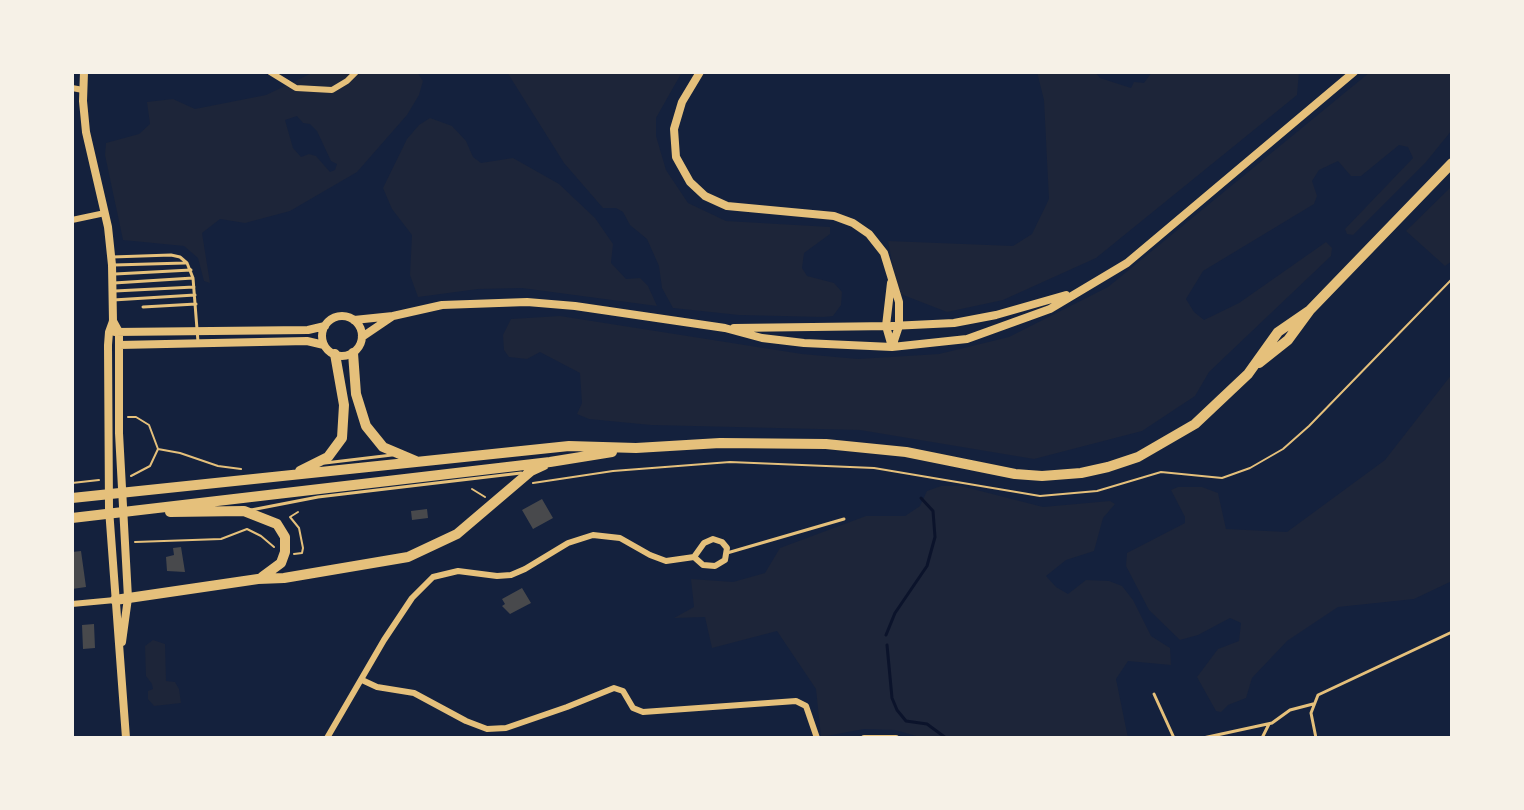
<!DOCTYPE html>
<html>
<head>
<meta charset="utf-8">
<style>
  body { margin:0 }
  #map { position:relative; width:1524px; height:810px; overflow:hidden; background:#14213d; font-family:"Space Grotesk",sans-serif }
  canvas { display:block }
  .frame { position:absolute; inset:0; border:74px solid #f6f1e7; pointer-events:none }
</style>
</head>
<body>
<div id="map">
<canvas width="1524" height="810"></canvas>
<div class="frame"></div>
</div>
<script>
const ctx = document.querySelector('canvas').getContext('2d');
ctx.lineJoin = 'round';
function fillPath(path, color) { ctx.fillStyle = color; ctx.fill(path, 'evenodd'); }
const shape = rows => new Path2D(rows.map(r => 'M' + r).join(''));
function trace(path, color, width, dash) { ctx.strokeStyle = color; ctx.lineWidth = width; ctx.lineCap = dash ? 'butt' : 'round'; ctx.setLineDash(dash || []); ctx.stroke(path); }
fillPath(shape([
  [314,72,358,74,360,72,417,72,423,81,419,95,407,115,357,172,290,211,245,223,220,219,202,233,210,283,204,281,198,258,184,246,123,240,105,155,106,143,139,134,150,124,147,102,173,99,195,109,266,95],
  [297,116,303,123,310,124,317,131,331,161,337,164,335,170,330,172,316,156,309,154,301,157,293,148,285,120],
  [507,72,682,72,656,118,656,136,666,170,688,203,726,221,830,227,830,234,804,253,802,268,807,276,834,283,842,292,841,305,833,316,823,317,739,315,673,308,662,288,659,266,647,239,630,225,623,212,616,208,603,208,564,163],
  [1037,72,1095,72,1100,78,1131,88,1134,82,1144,83,1152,72,1299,72,1297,95,1096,258,1003,300,947,312,898,293,888,241,1013,246,1032,234,1049,199,1044,100],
  [1370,72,1452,72,1452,130,1426,162,1353,235,1347,234,1345,229,1413,158,1408,147,1399,145,1361,176,1351,176,1338,161,1319,170,1312,181,1317,196,1314,204,1203,271,1186,299,1194,312,1204,320,1239,303,1326,242,1332,248,1331,256,1209,372,1195,396,1142,431,1034,459,860,430,651,425,589,419,577,414,582,403,580,373,540,352,527,359,509,357,504,350,503,335,511,319,560,316,802,354,858,359,939,354,1009,337,1108,287],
  [430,118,452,126,466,141,473,157,481,163,513,158,559,184,595,218,613,244,611,263,626,279,640,278,648,286,657,306,522,288,478,289,418,297,410,275,412,235,392,209,383,188,407,139,419,125],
  [1452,186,1452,261,1445,266,1406,231],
  [1452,374,1452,581,1414,599,1338,607,1287,641,1252,678,1246,698,1228,705,1221,712,1216,711,1197,677,1218,649,1239,641,1241,623,1230,618,1198,635,1180,640,1149,610,1126,566,1127,553,1185,523,1185,517,1171,490,1178,487,1202,487,1218,493,1226,529,1287,532,1385,460],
  [941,486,961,486,1043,507,1110,501,1115,504,1103,518,1094,551,1066,560,1046,576,1056,587,1068,594,1086,580,1109,581,1122,586,1133,600,1151,636,1170,648,1171,665,1128,661,1116,679,1128,738,923,738,895,730,864,729,821,737,816,689,777,631,712,648,705,617,674,618,694,607,691,579,733,582,765,573,780,548,866,516,905,516,920,506,927,491],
  [153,640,165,644,166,681,175,682,179,689,181,703,154,706,148,699,148,691,153,689,152,684,146,676,145,646]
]), '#1d2539');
trace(shape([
  [886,635,895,613,927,566,935,537,933,511,921,498],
  [887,645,892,698,897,710,906,721,927,724,946,738]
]), '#0b132b', 3);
fillPath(shape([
  [542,499,553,518,533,529,522,510],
  [427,509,428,518,412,520,411,511],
  [181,547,185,572,167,571,166,557,174,555,173,548],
  [81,551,86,587,72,589,72,552],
  [522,588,531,603,510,614,502,606,505,604,502,599],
  [94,624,95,648,83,649,82,625]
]), '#48494c');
trace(shape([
  [128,417,136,417,149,425,158,449],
  [131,476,150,466,158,449,180,453,218,466,241,469],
  [72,483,99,480],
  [533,483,613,471,730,462,874,468,1040,496,1097,491,1161,472,1222,478,1250,468,1283,449,1309,426,1452,279],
  [472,489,485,497],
  [135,542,221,539,247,529,261,536,274,547],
  [294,554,302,553,303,548,299,528,290,517,298,512]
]), '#e5c07b', 2);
trace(shape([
  [112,257,171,255,180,257,187,263,193,278,198,342],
  [114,265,185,263],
  [115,274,191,270],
  [114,283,193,278],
  [115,291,194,287],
  [113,300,195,295],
  [143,307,196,304],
  [325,463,392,455],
  [251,510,318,497,521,473],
  [727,553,844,519],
  [1154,694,1174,738],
  [1203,738,1272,723,1290,710,1313,704],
  [1262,738,1269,724],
  [1316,738,1311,713,1318,695,1452,632]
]), '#e5c07b', 3);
trace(shape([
  [270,72,296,88,332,90,347,81,356,72],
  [72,88,83,90],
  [72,220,105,213],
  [72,604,115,600],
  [362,680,377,687,414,693,466,721,487,729,506,728,567,707,614,688,623,691,633,708,643,712,796,701,806,706,817,738],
  [327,738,384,640,412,598,433,577,458,571,497,576,511,575,525,569,568,543,593,535,620,538,650,555,666,561,694,557,704,543,713,539,722,542,727,548,725,560,715,566,703,565,694,557],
  [864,738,896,738]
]), '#e5c07b', 6);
trace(shape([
  [84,72,83,101,86,132,108,227,112,265,113,321,109,332,108,345,109,509,126,738],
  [700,72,682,102,674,129,676,157,690,182,705,196,727,206,834,216,853,223,869,234,884,253,899,302,899,326,892,347],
  [891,283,886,326,892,347],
  '322 336a20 20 0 1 1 40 0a20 20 0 1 1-40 0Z',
  [354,320,393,316,442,305,527,302,575,306,725,328,762,338,804,343,892,347,967,339,1050,309,1127,263,1354,72],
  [113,321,119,332,119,433,128,598,122,642],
  [734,328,891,326,954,323,996,315,1066,295],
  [115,332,308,330,325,326],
  [362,337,393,316],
  [119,345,307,341,324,345]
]), '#e5c07b', 8);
trace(shape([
  [353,353,356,394,366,426,383,447,416,461],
  [1259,363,1288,340,1310,310,1452,163],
  [300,471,328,457,342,438,344,405,335,354],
  [72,498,569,446,636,448,720,443,826,444,906,452,1015,474,1042,476,1081,473,1108,467,1138,457,1195,424,1248,374,1278,332,1310,310],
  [170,512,244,511,277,524,285,537,285,552,281,563,262,577],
  [72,518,550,462,612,452],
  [115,600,258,579,284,578,408,557,457,534,531,471,544,465]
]), '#e5c07b', 10);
</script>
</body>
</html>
